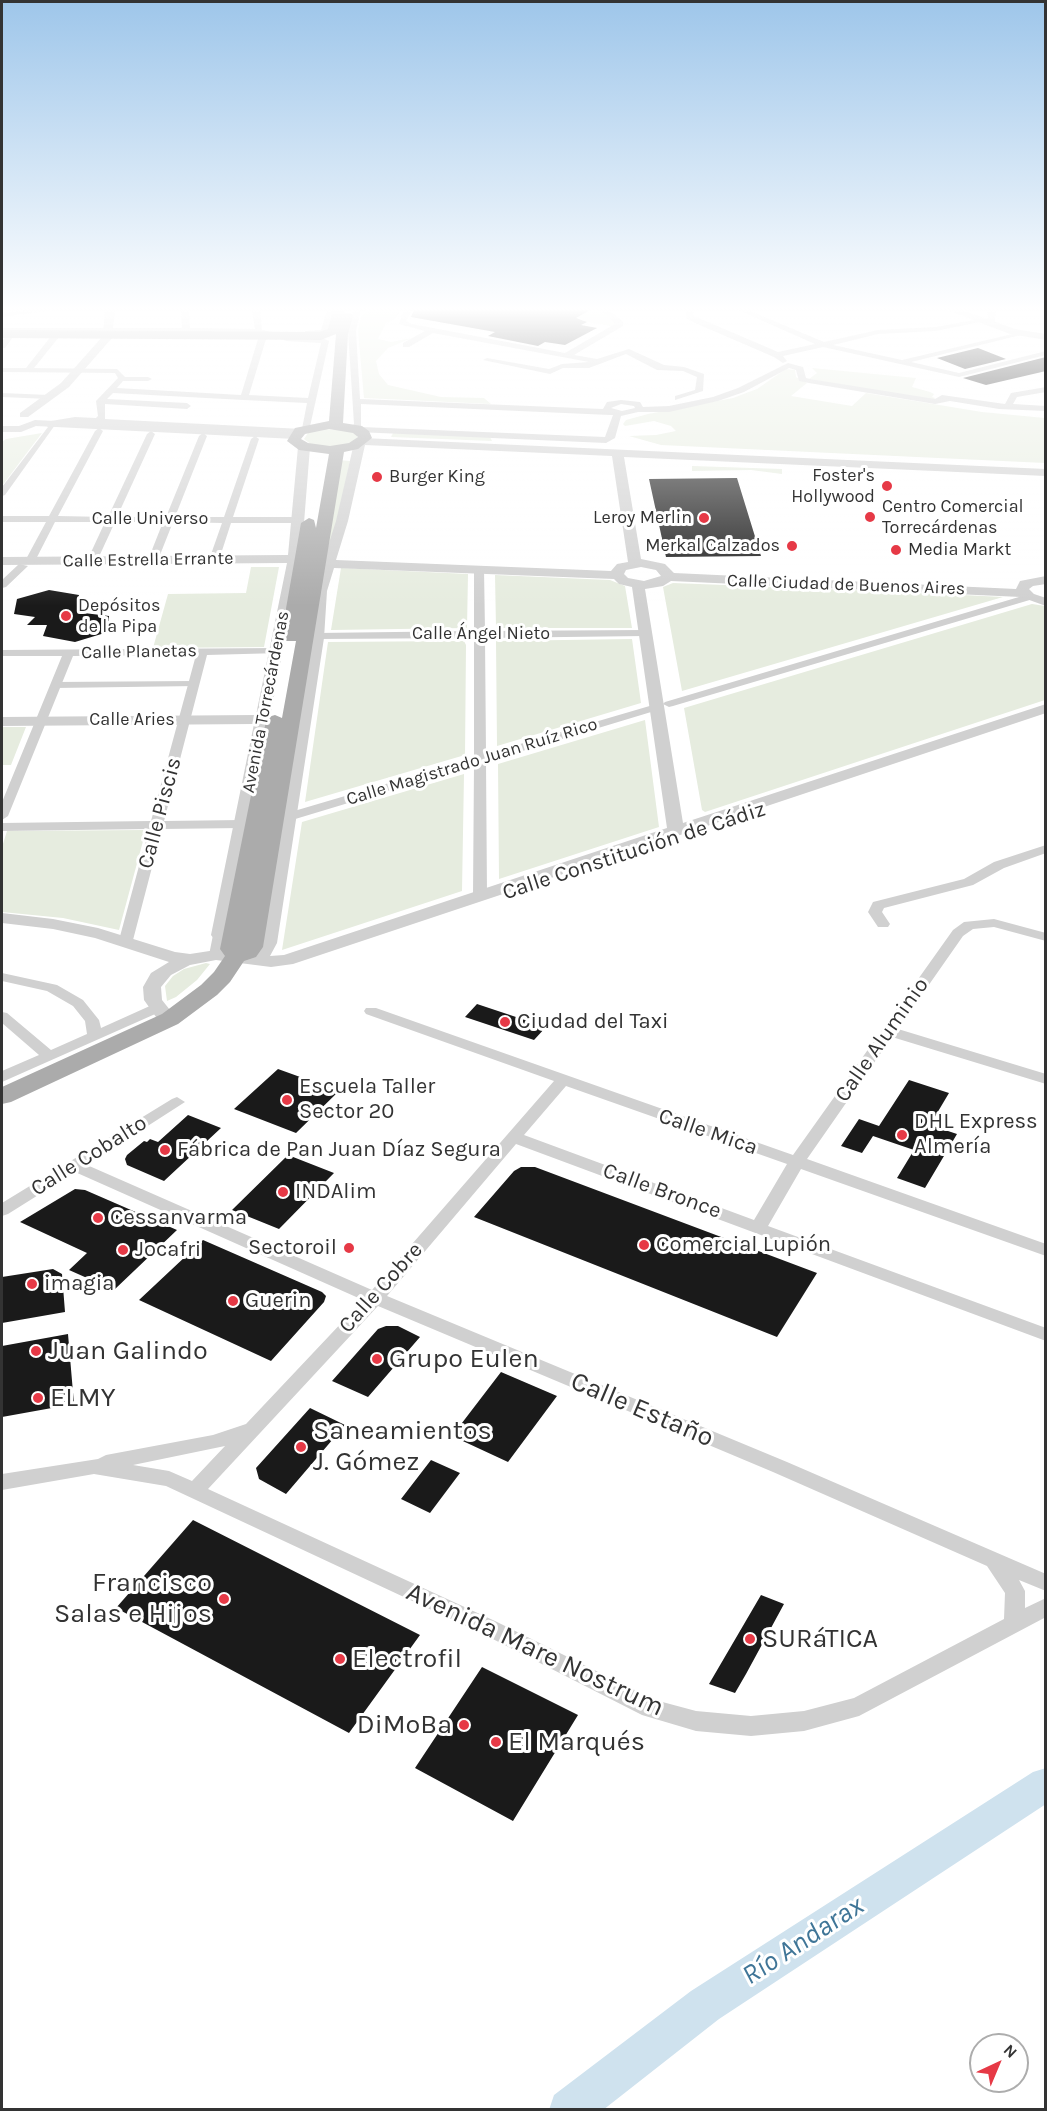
<!DOCTYPE html>
<html>
<head>
<meta charset="utf-8">
<style>
  body { margin:0 }
  #map { position:relative; width:1047px; height:2111px; overflow:hidden; background:#fff; font-family:Karla,sans-serif }
  canvas { display:block }
  .frame { position:absolute; inset:0; border:3px solid #333; pointer-events:none }
  .north { position:absolute; left:969px; top:2033px; width:60px; height:60px; box-sizing:border-box; background:#fff; border:2px solid #adadad; border-radius:50%; rotate:44deg; font-size:16px; font-weight:700; line-height:24px; text-align:center; color:#333 }
  .north::after { content:''; display:block; margin:auto; width:21px; height:27px; background:#e63946; clip-path:polygon(50% 0,100% 100%,50% 72%,0 100%) }
</style>
</head>
<body>
<div id="map">
<canvas width="1047" height="2111"></canvas>
<div class="frame"></div>
<div class="north">N</div>
</div>
<script>
const ctx = document.querySelector('canvas').getContext('2d');
ctx.lineJoin = 'round';
function fillPath(path, color) { ctx.fillStyle = color; ctx.fill(path, 'evenodd'); }
const shape = rows => new Path2D(rows.map(r => 'M' + r).join(''));
function trace(path, color, width, dash) { ctx.strokeStyle = color; ctx.lineWidth = width; ctx.lineCap = dash ? 'butt' : 'round'; ctx.setLineDash(dash || []); ctx.stroke(path); }
function write(font, color, halo, rows, align = 'center') {
  ctx.font = font + ' Karla,sans-serif'; ctx.lineWidth = 6; ctx.setLineDash([]); ctx.textBaseline = 'middle'; ctx.strokeStyle = halo; ctx.fillStyle = color; for (const [text, x, y, turn = 0] of rows) {
    ctx.save(); ctx.translate(x, y); ctx.rotate((+turn || 0) * Math.PI / 180); ctx.textAlign = isNaN(turn) ? turn : align; if (halo) ctx.strokeText(text, 0, 0); ctx.fillText(text, 0, 0); ctx.restore();
  }
}
fillPath(shape([
  [367,310,400,310,395,319,386,323,378,339,391,342,412,338,388,348,376,361,379,374,388,385,441,397,484,398,491,404,364,398,358,331,361,316],
  [578,310,601,310,620,324,611,326,587,322,578,317],
  [812,368,916,378,912,387,930,392,934,394,932,397,935,398,933,401,809,379,817,373],
  [786,369,795,370,796,377,807,383,791,396,852,406,866,393,982,412,1045,418,1045,463,661,445,629,436,656,435,676,431,671,426,654,421,625,426,623,424,626,420,648,414,733,398,757,389],
  [323,429,349,430,357,435,357,438,351,443,336,447,312,445,304,439,308,433],
  [42,433,29,450,2,486,2,442,6,439],
  [393,433,490,437,492,441,391,437],
  [338,460,350,461,334,536,322,576],
  [692,466,782,469,782,474,751,470,692,471],
  [251,567,279,567,264,647,153,648,168,594,246,593],
  [341,568,468,574,467,628,331,630],
  [495,575,610,580,625,586,632,628,496,628],
  [673,583,901,592,1003,597,682,691,663,587],
  [1032,604,1045,606,1045,700,705,812,702,810,684,708],
  [632,639,641,703,497,746,496,641],
  [464,641,466,645,465,755,305,802,328,642],
  [645,720,659,827,499,879,498,764],
  [2,727,26,727,11,765,2,765],
  [464,774,462,891,282,950,302,822],
  [146,830,119,930,63,918,2,912,2,847,7,831],
  [206,963,210,964,197,980,176,997,167,1001,165,986,173,976,184,969]
]), '#e6ecdf');
fillPath(shape([
  [1046,1768,1046,1804,719,2019,603,2110,549,2110,554,2095,691,1991,1033,1772,1046,1768]
]), '#cfe2ee');
fillPath(shape([
  [414,310,590,310,576,318,587,322,581,325,597,328,565,345,545,342,538,346,488,336,495,332,411,317],
  [978,348,1006,359,965,369,937,358],
  [1046,357,1046,371,986,385,963,378],
  [737,478,761,556,666,557,649,479],
  [49,590,79,595,78,600,84,613,109,616,108,632,75,642,43,636,47,625,27,625,35,617,14,614,17,599],
  [477,1004,546,1027,534,1040,465,1017],
  [278,1069,339,1091,296,1133,234,1109],
  [909,1080,949,1093,930,1125,957,1134,925,1188,897,1178,914,1150,873,1136,862,1153,841,1146,859,1119,879,1126],
  [188,1115,221,1128,164,1181,127,1165,125,1159,127,1155,144,1141,147,1142,150,1139,158,1142],
  [288,1155,334,1173,279,1229,232,1210],
  [521,1167,535,1167,817,1273,777,1337,474,1217,514,1171],
  [75,1189,85,1190,177,1230,114,1290,69,1270,87,1253,20,1222],
  [203,1240,322,1292,326,1296,324,1302,271,1361,139,1300],
  [53,1269,62,1274,65,1312,2,1323,2,1277],
  [386,1326,398,1326,420,1337,368,1397,332,1381,378,1329],
  [68,1334,74,1404,2,1417,2,1346],
  [501,1372,557,1396,508,1462,452,1436],
  [310,1408,345,1425,286,1494,259,1479,256,1468],
  [431,1460,460,1473,430,1513,401,1499],
  [193,1520,420,1635,349,1733,116,1608],
  [761,1595,784,1604,746,1674,735,1693,709,1684],
  [482,1667,578,1715,513,1821,415,1768]
]), '#1a1a1a');
fillPath(shape([
  [194,681,198,684,197,686,55,688,51,685,55,682,194,681]
]), '#d0d0d0');
fillPath(shape([
  [26,310,53,310,2,317,2,313,26,310],
  [181,310,189,310,190,328,255,329,252,310,260,310,262,330,273,332,269,334,2,332,2,328,182,328,181,310],
  [327,310,335,310,327,334,305,335,305,331,321,330,327,310],
  [353,310,361,310,356,331,360,399,603,409,607,402,621,400,640,402,643,407,669,406,713,397,738,388,788,363,803,367,806,378,810,379,935,399,942,395,1005,404,1011,393,1046,387,1046,392,1017,397,1013,404,1046,406,1046,411,999,409,950,401,935,404,809,383,799,381,796,370,789,368,744,392,718,401,669,412,638,412,621,416,615,438,606,443,357,432,351,428,354,424,348,331,353,310],
  [361,404,610,415,613,415,605,437,361,427,361,404],
  [621,404,634,406,635,408,622,411,611,408,621,404],
  [404,310,412,310,406,321,412,324,565,353,615,324,607,315,598,310,609,310,623,322,623,326,574,355,597,359,629,349,664,365,684,367,704,374,703,391,675,400,675,396,695,390,697,377,683,371,657,370,626,354,589,368,563,368,550,374,483,360,487,358,549,369,562,364,589,362,433,333,409,347,403,347,403,343,425,331,399,324,404,310],
  [686,310,694,310,693,315,701,319,778,352,815,344,738,310,748,310,824,342,878,330,936,327,980,319,984,321,936,331,878,334,833,345,902,360,1021,332,1025,334,911,362,959,373,1046,351,1046,355,959,377,823,347,783,356,787,361,783,363,774,357,695,323,686,318,686,310],
  [988,310,996,310,995,325,991,327,987,325,988,310],
  [6,335,13,337,5,348,2,348,2,342,6,335],
  [52,335,59,337,34,368,117,369,125,377,148,377,152,379,148,381,123,381,117,388,241,395,258,339,262,337,266,339,249,395,308,398,321,343,286,341,282,339,286,337,325,339,329,341,309,431,300,434,75,423,55,425,5,495,2,496,2,487,48,427,44,424,45,422,75,417,96,418,98,416,96,401,118,378,115,373,2,372,2,368,26,368,52,335],
  [113,393,244,400,307,403,302,429,105,419,105,404,187,409,191,406,187,403,107,399,113,393],
  [2,393,49,395,53,397,49,399,2,397,2,393],
  [99,428,103,431,58,516,108,517,147,434,151,431,155,434,117,517,166,517,199,436,203,433,207,436,175,517,224,517,251,439,255,436,259,439,233,517,299,517,304,520,299,523,231,523,219,560,214,563,209,560,222,523,173,522,158,560,153,563,148,560,163,522,115,522,97,561,92,564,87,561,105,522,55,522,34,563,26,563,25,561,46,522,2,522,2,516,49,516,95,431,99,428],
  [19,564,28,566,6,587,2,588,2,580,19,564],
  [479,566,484,569,485,631,645,630,650,633,645,636,485,638,486,754,653,705,657,704,663,707,661,709,486,762,487,895,480,899,473,895,474,765,292,820,288,821,282,817,284,814,474,758,474,638,317,639,312,636,317,633,474,631,474,569,479,566],
  [1029,594,1034,597,1033,599,673,706,669,707,663,704,665,702,1029,594],
  [276,648,281,651,280,653,207,655,164,821,242,820,248,824,242,828,162,829,133,940,126,944,121,943,119,940,149,829,2,831,2,823,151,821,196,655,73,656,8,816,2,820,2,802,62,656,2,656,2,650,276,648],
  [1046,845,1046,853,1004,868,973,885,884,908,882,912,890,924,888,927,878,927,868,912,873,902,964,879,994,862,1046,845],
  [994,919,1046,933,1046,941,994,927,973,929,963,936,898,1029,1046,1074,1046,1084,892,1037,807,1159,1046,1244,1046,1256,801,1169,768,1226,1046,1328,1046,1341,516,1144,387,1296,787,1462,1046,1574,1046,1591,1019,1580,1025,1591,1025,1608,1046,1598,1046,1617,859,1716,804,1731,751,1736,696,1731,642,1715,481,1633,166,1486,94,1474,2,1490,2,1474,98,1459,106,1455,213,1435,246,1424,363,1300,75,1172,8,1214,2,1216,2,1203,172,1099,177,1097,185,1102,87,1165,372,1290,554,1081,366,1014,364,1011,366,1008,376,1008,793,1155,953,930,964,922,994,919],
  [566,1086,787,1164,754,1220,524,1135,566,1086],
  [378,1306,773,1472,987,1566,1005,1593,1004,1619,854,1698,804,1711,751,1716,696,1711,655,1700,495,1621,208,1489,378,1306],
  [225,1446,192,1481,169,1471,133,1465,225,1446],
  [220,931,227,935,223,955,216,959,209,955,213,935,220,931],
  [2,973,57,985,83,1000,99,1020,101,1028,152,1005,157,1004,164,1008,162,1011,2,1082,2,1071,39,1055,2,1023,2,1012,7,1013,51,1050,87,1034,85,1021,73,1006,47,991,2,981,2,973]
]), '#d0d0d0');
fillPath(shape([
  [105,310,115,310,112,338,69,387,28,417,20,417,20,413,61,383,103,336,105,310],
  [947,310,962,310,1015,329,1046,334,1046,340,1010,334,947,310],
  [35,420,295,433,301,436,295,439,36,426,21,432,2,432,2,426,19,426,35,420],
  [363,438,1046,469,1046,476,624,457,641,559,665,564,674,573,1016,589,1020,581,1046,576,1046,584,1033,586,1029,589,1034,594,1046,598,1046,606,1021,597,671,581,663,586,645,589,683,823,1046,704,1046,713,293,964,271,967,216,960,190,965,171,975,161,987,162,1000,178,1020,175,1024,168,1026,161,1024,144,1000,143,987,151,973,169,962,95,938,53,929,2,923,2,913,53,919,98,928,175,952,190,954,216,950,253,954,259,943,310,638,313,606,310,603,336,521,354,443,363,438],
  [365,445,612,456,628,562,617,564,611,571,336,560,348,521,365,445],
  [641,567,656,570,661,576,644,581,628,578,624,574,626,570,641,567],
  [334,568,614,579,619,584,632,587,667,828,284,955,270,956,277,943,324,638,327,591,334,568],
  [304,444,310,447,302,548,229,935,226,939,220,940,214,939,211,935,254,724,2,726,2,717,256,715,287,563,2,565,2,557,288,555,298,447,304,444]
]), '#d0d0d0');
fillPath(shape([
  [333,310,345,310,344,313,351,313,353,316,348,334,343,423,362,426,369,431,372,438,358,449,344,452,263,947,256,957,244,961,230,982,217,995,178,1024,11,1102,2,1104,2,1087,162,1014,201,985,214,972,225,956,220,949,266,721,268,717,275,715,282,718,296,641,284,641,281,637,301,523,309,518,314,520,316,528,329,454,299,450,287,441,295,428,329,421,336,334,321,340,2,338,2,330,319,332,328,329,333,310],
  [329,429,353,433,358,437,349,443,330,446,308,443,301,439,305,434,329,429]
]), '#ababab');
const sky = ctx.createLinearGradient(0, 0, 0, 606);
sky.addColorStop(0, '#9ec6ea');
sky.addColorStop(0.51, '#fff');
sky.addColorStop(1, '#ffffff00');
ctx.fillStyle = sky;
ctx.fillRect(0, 0, 1047, 606);
for (const [x, y, r, color] of [
  [377,477,6,"#e63946"],
  [887,486,6,"#e63946"],
  [870,517,6,"#e63946"],
  [704,518,6,"#e63946"],
  [792,546,6,"#e63946"],
  [896,550,6,"#e63946"],
  [66,616,6,"#e63946"],
  [505,1022,6,"#e63946"],
  [287,1100,6,"#e63946"],
  [902,1135,6,"#e63946"],
  [165,1150,6,"#e63946"],
  [283,1192,6,"#e63946"],
  [98,1218,6,"#e63946"],
  [644,1245,6,"#e63946"],
  [349,1248,6,"#e63946"],
  [123,1250,6,"#e63946"],
  [32,1284,6,"#e63946"],
  [233,1301,6,"#e63946"],
  [36,1351,6,"#e63946"],
  [377,1359,6,"#e63946"],
  [38,1398,6,"#e63946"],
  [301,1447,6,"#e63946"],
  [224,1599,6,"#e63946"],
  [750,1639,6,"#e63946"],
  [340,1659,6,"#e63946"],
  [464,1725,6,"#e63946"],
  [496,1742,6,"#e63946"]
]) { const dot = new Path2D(); dot.arc(x, y, r, 0, 2 * Math.PI); ctx.fillStyle = color; ctx.fill(dot); trace(dot, '#fff', 2); }
write('18px', '#333', '#fff', [
  ["Foster's",875,476,"right"],
  ["Hollywood",875,497,"right"],
  ["Burger King",389,477],
  ["Centro Comercial",882,507],
  ["Torrecárdenas",882,528],
  ["Leroy Merlin",692,518,"right"],
  ["Merkal Calzados",780,546,"right"],
  ["Media Markt",908,550],
  ["Depósitos",78,606],
  ["de la Pipa",78,627]
], 'left');
write('18px', '#333', '#fff', [
  ["Calle Universo",150,519],
  ["Calle Estrella Errante",148,560,-1],
  ["Calle Ciudad de Buenos Aires",846,585,2],
  ["Calle Ángel Nieto",481,634],
  ["Calle Planetas",139,652,-1],
  ["Avenida Torrecárdenas",266,702,-79],
  ["Calle Aries",132,720],
  ["Calle Magistrado Juan Ruíz Rico",472,762,-17]
]);
write('22px', '#333', '#fff', [
  ["Calle Piscis",160,813,-75],
  ["Calle Constitución de Cádiz",634,851,-18],
  ["Calle Aluminio",882,1040,-55],
  ["Calle Mica",708,1132,19],
  ["Calle Cobalto",89,1156,-32],
  ["Calle Bronce",662,1191,20],
  ["Calle Cobre",381,1288,-48]
]);
write('22px', '#333', '#fff', [
  ["Ciudad del Taxi",517,1022],
  ["Escuela Taller",299,1087],
  ["Sector 20",299,1112],
  ["DHL Express",914,1122],
  ["Almería",914,1147],
  ["Fábrica de Pan Juan Díaz Segura",177,1150],
  ["INDAlim",295,1192],
  ["Cessanvarma",110,1218],
  ["Comercial Lupión",656,1245],
  ["Sectoroil",337,1248,"right"],
  ["Jocafri",135,1250],
  ["imagia",44,1284],
  ["Guerin",245,1301]
], 'left');
write('27px', '#333', '#fff', [
  ["Juan Galindo",48,1351],
  ["Grupo Eulen",389,1359],
  ["ELMY",50,1398],
  ["Saneamientos",313,1431],
  ["J. Gómez",313,1462],
  ["Francisco",212,1583,"right"],
  ["Salas e Hijos",212,1614,"right"],
  ["SURáTICA",762,1639],
  ["Electrofil",352,1659],
  ["DiMoBa",452,1725,"right"],
  ["El Marqués",508,1742]
], 'left');
write('27px', '#333', '#fff', [
  ["Calle Estaño",642,1410,23],
  ["Avenida Mare Nostrum",535,1650,25]
]);
write('italic 28px', '#3f7597', '#fff', [
  ["Río Andarax",803,1941,-33]
]);
</script>
</body>
</html>
